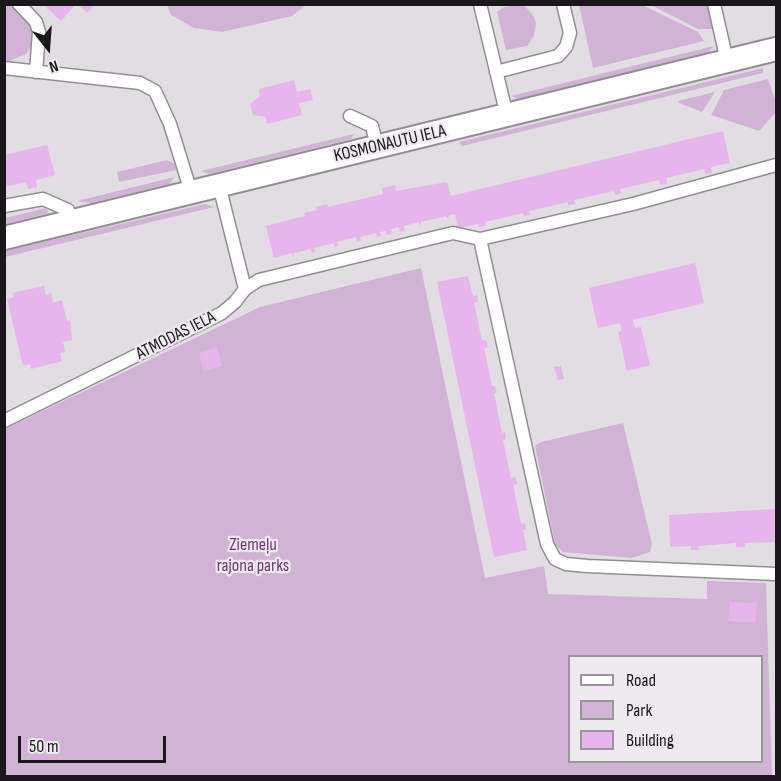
<!DOCTYPE html>
<html>
<head>
<meta charset="utf-8">
<style>
  body { margin:0 }
  #map { position:relative; width:781px; height:781px; overflow:hidden; background:#e2dce3; font-family:"Sofia Sans Condensed",sans-serif }
  canvas { display:block }
  .frame { position:absolute; inset:0; border:6px solid #191719; pointer-events:none }
  .legend { position:absolute; left:568px; top:655px; width:195px; height:108px; box-sizing:border-box; background:#efeaf0; border:2px solid #99969a; margin:0; padding:8px 10px; list-style:none; font-size:18px; color:#191719 }
  .legend li { display:flex; align-items:center; gap:12px; height:30px }
  .legend b { width:30px; border:2px solid #99969a }
  .north { position:absolute; left:18px; top:18px; width:60px; height:60px; -webkit-text-stroke:4px #efeaf0; paint-order:stroke; rotate:163deg; font-size:16px; font-weight:700; line-height:24px; text-align:center; color:#191719 }
  .north::after { content:''; display:block; margin:auto; width:21px; height:27px; background:#191719; clip-path:polygon(50% 0,100% 100%,50% 72%,0 100%) }
  .scale { position:absolute; left:18px; top:736px; width:148px; height:27px; box-sizing:border-box; border:3px solid #191719; border-top:0; padding-left:8px; font-size:18px; line-height:21px; white-space:nowrap; color:#191719; -webkit-text-stroke:4px #efeaf0; paint-order:stroke }
</style>
</head>
<body>
<div id="map">
<canvas width="781" height="781"></canvas>
<div class="frame"></div>
<ul class="legend">
<li><b style="height:8px;background:#fff"></b>Road</li>
<li><b style="height:16px;background:#d1b4d5"></b>Park</li>
<li><b style="height:16px;background:#e5b5eb"></b>Building</li>
</ul>
<div class="north">N</div>
<div class="scale">50 m</div>
</div>
<script>
const ctx = document.querySelector('canvas').getContext('2d');
ctx.lineJoin = 'round';
function fillPath(path, color) { ctx.fillStyle = color; ctx.fill(path, 'evenodd'); }
const shape = rows => new Path2D(rows.map(r => 'M' + r).join(''));
function trace(path, color, width, dash) { ctx.strokeStyle = color; ctx.lineWidth = width; ctx.lineCap = dash ? 'butt' : 'round'; ctx.setLineDash(dash || []); ctx.stroke(path); }
function write(font, color, halo, rows, align = 'center') {
  ctx.font = font + ' "Sofia Sans Condensed",sans-serif'; ctx.lineWidth = 4.5; ctx.setLineDash([]); ctx.textBaseline = 'middle'; ctx.strokeStyle = halo; ctx.fillStyle = color; for (const [text, x, y, turn = 0] of rows) {
    ctx.save(); ctx.translate(x, y); ctx.rotate((+turn || 0) * Math.PI / 180); ctx.textAlign = isNaN(turn) ? turn : align; if (halo) ctx.strokeText(text, 0, 0); ctx.fillText(text, 0, 0); ctx.restore();
  }
}
fillPath(shape([
  [5,5,11,5,24,16,30,26,34,41,26,54,5,63],
  [167,5,306,5,292,16,222,32,194,28,171,15],
  [519,5,526,7,534,17,536,24,534,36,527,46,506,50,497,12,504,7],
  [579,5,642,5,698,32,704,41,593,68],
  [651,5,708,5,713,29,698,29],
  [714,46,708,53,518,99,511,96],
  [763,68,763,73,462,146,459,142],
  [768,79,776,102,776,112,759,131,711,115,724,90],
  [715,92,702,112,679,103,678,101],
  [354,134,351,139,209,174,201,171],
  [167,160,175,164,176,170,119,182,117,172],
  [175,177,169,184,91,203,77,201],
  [205,204,214,207,5,257,5,251],
  [46,208,49,213,5,224,5,218],
  [421,268,485,578,544,566,548,594,707,599,707,581,766,583,772,776,5,776,5,429,260,307],
  [570,656,762,656,762,762,570,762],
  [623,423,652,544,650,552,632,558,563,552,555,544,535,446,541,442]
]), '#d1b4d5');
fillPath(shape([
  [43,4,76,4,61,21],
  [78,4,95,4,87,13],
  [294,80,297,92,310,89,313,100,299,103,302,115,267,124,266,117,253,115,250,104,260,96,259,89],
  [723,131,730,163,711,167,712,173,705,174,704,169,666,178,667,184,660,185,659,180,620,189,621,193,615,195,614,191,574,200,575,204,568,205,568,202,529,211,530,215,524,216,523,213,485,222,486,226,479,227,478,224,458,228,455,214,448,216,449,220,446,216,421,222,420,226,419,222,404,226,405,231,400,232,399,227,391,229,392,234,387,235,386,231,380,232,381,236,377,237,376,233,360,237,361,241,357,242,356,237,337,242,338,246,335,247,334,243,314,248,315,252,312,253,311,249,294,253,293,257,292,253,274,258,266,226,305,216,304,213,317,210,316,207,327,204,328,207,383,194,382,188,395,185,396,191,447,182,451,196],
  [47,145,55,175,36,180,37,187,28,189,26,182,4,187,4,155],
  [695,263,704,303,633,320,635,328,641,327,650,365,627,371,618,332,622,331,620,323,598,328,589,288],
  [468,276,473,296,477,295,478,302,474,303,482,341,486,340,488,347,484,348,492,386,495,386,497,393,494,393,502,433,505,432,506,439,503,440,511,478,515,477,517,484,513,485,521,524,525,523,526,529,523,530,527,550,494,557,437,282],
  [44,286,46,295,51,293,53,303,62,300,67,321,70,320,72,340,63,342,65,352,60,353,62,361,31,369,30,364,24,365,22,362,7,299,14,297,13,293],
  [217,347,222,366,204,372,199,353],
  [561,366,564,379,558,380,554,367],
  [776,509,776,542,745,543,745,547,736,547,736,543,698,546,699,550,691,550,691,546,670,547,669,515],
  [730,602,757,603,755,623,728,621]
]), '#e5b5eb');
const service = shape([
  [19,4,36,22,39,32,36,72],
  [480,4,507,116],
  [714,4,727,61],
  [4,68,140,83,155,91,170,124,191,192],
  [496,72,558,56,566,47,570,33,563,4],
  [350,116,372,126,377,147],
  [4,206,43,199,68,210,71,222],
  [480,239,633,204,776,165],
  [245,289,259,280,453,233,480,239,547,544,555,559,566,564,587,566,776,574],
  [4,421,222,313,235,302,245,289,219,185]
]);
const minor = shape([
  [4,238,776,49]
]);
trace(service, '#938e94', 15);
trace(minor, '#938e94', 26);
trace(service, '#fff', 12);
trace(minor, '#fff', 22);
write('18px', '#191719', '#efeaf0', [
  ["KOSMONAUTU IELA",390,144,-13],
  ["ATMODAS IELA",176,336,-27]
]);
write('18px', '#713879', '#efeaf0', [
  ["Ziemeļu",253,545],
  ["rajona parks",253,566]
]);
</script>
</body>
</html>
